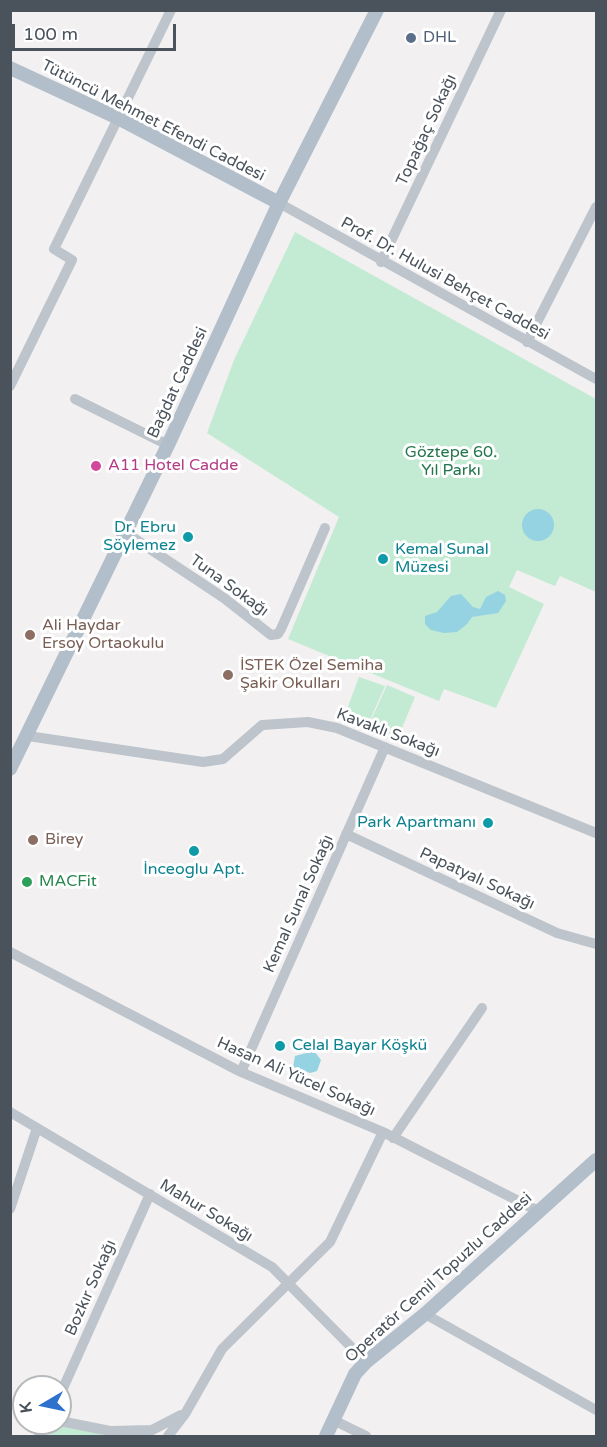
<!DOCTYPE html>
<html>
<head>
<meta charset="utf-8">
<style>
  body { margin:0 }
  #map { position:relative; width:607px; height:1447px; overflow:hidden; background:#f2f0f0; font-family:"Varela Round",sans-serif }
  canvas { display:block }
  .frame { position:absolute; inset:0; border:12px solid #4a535b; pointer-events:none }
  .north { position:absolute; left:12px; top:1375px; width:60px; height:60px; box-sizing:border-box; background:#fff; border:2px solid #b7babd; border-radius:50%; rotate:261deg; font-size:16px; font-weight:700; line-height:24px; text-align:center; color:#4a535b }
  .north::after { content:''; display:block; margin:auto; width:21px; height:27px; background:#2e72ce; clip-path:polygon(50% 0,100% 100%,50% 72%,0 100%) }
  .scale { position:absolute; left:12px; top:24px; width:164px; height:27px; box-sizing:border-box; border:3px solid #4a535b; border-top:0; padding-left:8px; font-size:18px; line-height:21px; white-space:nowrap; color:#4a535b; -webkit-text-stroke:4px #fff; paint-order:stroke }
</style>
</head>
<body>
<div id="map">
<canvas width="607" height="1447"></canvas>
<div class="frame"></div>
<div class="north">K</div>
<div class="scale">100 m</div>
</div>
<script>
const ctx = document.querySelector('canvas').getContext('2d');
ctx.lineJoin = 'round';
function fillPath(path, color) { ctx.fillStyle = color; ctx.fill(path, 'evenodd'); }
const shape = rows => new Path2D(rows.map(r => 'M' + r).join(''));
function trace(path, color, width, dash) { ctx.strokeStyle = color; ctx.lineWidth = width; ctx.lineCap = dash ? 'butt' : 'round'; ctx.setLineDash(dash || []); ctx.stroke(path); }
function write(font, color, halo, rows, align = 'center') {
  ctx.font = font + ' "Varela Round",sans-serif'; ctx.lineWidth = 6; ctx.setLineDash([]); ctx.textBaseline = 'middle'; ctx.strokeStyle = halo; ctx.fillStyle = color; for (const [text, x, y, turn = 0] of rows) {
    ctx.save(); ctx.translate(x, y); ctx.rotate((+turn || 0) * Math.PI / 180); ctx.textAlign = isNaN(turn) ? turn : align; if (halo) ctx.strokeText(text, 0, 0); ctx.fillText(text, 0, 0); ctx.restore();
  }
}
fillPath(shape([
  [295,232,596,399,596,592,560,576,555,586,517,570,509,587,544,604,496,708,444,689,439,701,288,639,339,517,207,433,234,360],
  [359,677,385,686,366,729,343,720],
  [387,685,415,697,396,742,367,729],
  [55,1424,81,1428,106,1436,42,1436,48,1426]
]), '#c3ead3');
fillPath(shape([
  '522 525a16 16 0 1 1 32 0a16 16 0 1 1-32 0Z',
  [498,591,505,595,506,601,498,613,472,617,467,624,457,632,444,633,431,630,425,624,425,616,437,612,451,596,461,594,473,607,480,609,486,597],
  [314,1051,321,1060,317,1071,310,1073,293,1067,295,1056]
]), '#95d2e2');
trace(shape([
  [279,203,596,379],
  [381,262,501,10],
  [527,342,596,207],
  [10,386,72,260,54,249,171,10],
  [75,399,168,445],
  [126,533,224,598,271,635,278,634,281,629,325,528],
  [28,736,203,762,223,759,262,725,308,722,337,728,596,833],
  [346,834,557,933,596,944],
  [10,952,241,1072,383,1132,538,1211],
  [241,1072,385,747],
  [10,1112,272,1267,366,1362],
  [393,1138,482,1008],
  [10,1209,37,1128],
  [425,1314,596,1410],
  [60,1395,150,1194],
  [333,1420,366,1436],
  [60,1421,110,1431,152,1430,181,1415],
  [39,1436,47,1423],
  [168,1436,185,1414,222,1349,330,1242,383,1132]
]), '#bdc4cb', 10);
trace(shape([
  [10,68,120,119,279,203],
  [10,769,168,445,279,203,377,10],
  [326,1436,355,1374,366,1362,425,1314,596,1160]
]), '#b2bfcb', 14);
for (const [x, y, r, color] of [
  [411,38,6,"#5c6f8a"],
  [96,466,6,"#d1479c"],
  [188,537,6,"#0f9aa8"],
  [383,559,6,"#0f9aa8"],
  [30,635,6,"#8d6e63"],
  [228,675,6,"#8d6e63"],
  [488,823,6,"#0f9aa8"],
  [33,840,6,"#8d6e63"],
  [194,851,6,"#0f9aa8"],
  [27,882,6,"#2e9e5b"],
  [280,1046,6,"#0f9aa8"]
]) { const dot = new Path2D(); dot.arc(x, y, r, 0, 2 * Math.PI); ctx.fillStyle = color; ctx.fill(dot); trace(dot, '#fff', 2); }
write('16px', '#4e5e75', '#fff', [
  ["DHL",423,38]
], 'left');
write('16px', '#4a535b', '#fff', [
  ["Tütüncü Mehmet Efendi Caddesi",153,121,27],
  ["Topağaç Sokağı",427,130,-65],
  ["Prof. Dr. Hulusi Behçet Caddesi",445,279,29],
  ["Bağdat Caddesi",178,383,-65],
  ["Tuna Sokağı",229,586,36],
  ["Kavaklı Sokağı",388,733,21],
  ["Papatyalı Sokağı",477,879,25],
  ["Kemal Sunal Sokağı",299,904,-66],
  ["Hasan Ali Yücel Sokağı",296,1077,24],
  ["Mahur Sokağı",206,1211,31],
  ["Operatör Cemil Topuzlu Caddesi",439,1278,-42],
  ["Bozkır Sokağı",91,1288,-66]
]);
write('16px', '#22754c', '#fff', [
  ["Göztepe 60.",451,453],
  ["Yıl Parkı",451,471]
]);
write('16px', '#b23c85', '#fff', [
  ["A11 Hotel Cadde",108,466]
], 'left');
write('16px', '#0d838f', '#fff', [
  ["Dr. Ebru",176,528],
  ["Söylemez",176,546],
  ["Kemal Sunal",395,550,"left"],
  ["Müzesi",395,568,"left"],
  ["Park Apartmanı",476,823],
  ["İnceoglu Apt.",194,870,"center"],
  ["Celal Bayar Köşkü",292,1046,"left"]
], 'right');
write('16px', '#785e54', '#fff', [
  ["Ali Haydar",42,626],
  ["Ersoy Ortaokulu",42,644],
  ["İSTEK Özel Semiha",240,666],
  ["Şakir Okulları",240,684],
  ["Birey",45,840]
], 'left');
write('16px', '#27864d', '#fff', [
  ["MACFit",39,882]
], 'left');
</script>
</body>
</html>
